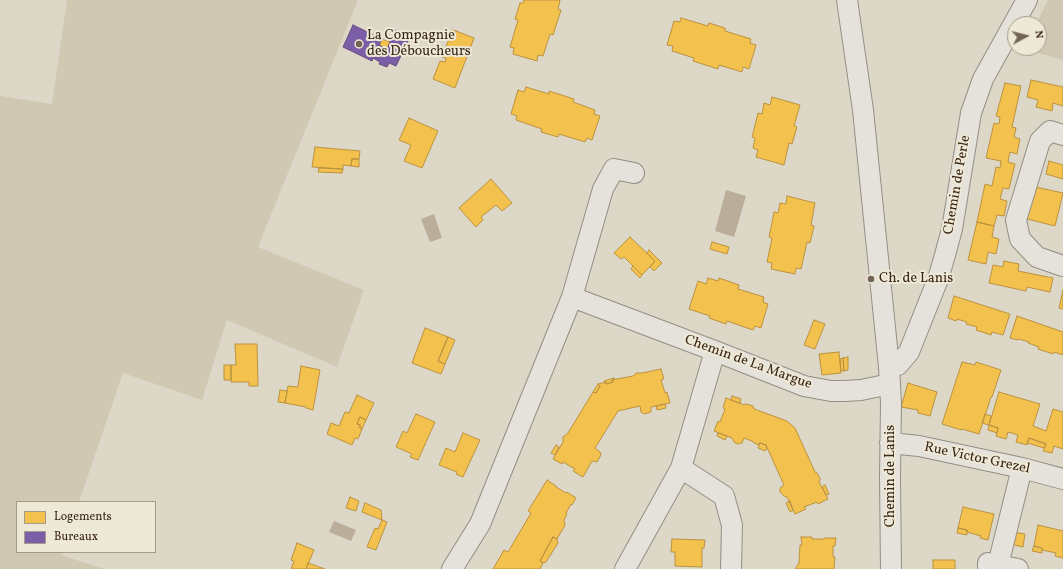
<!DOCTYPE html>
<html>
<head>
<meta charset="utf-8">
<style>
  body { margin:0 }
  #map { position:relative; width:1063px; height:569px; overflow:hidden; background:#ddd7c8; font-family:Vollkorn,serif }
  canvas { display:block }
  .legend { position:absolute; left:16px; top:501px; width:140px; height:52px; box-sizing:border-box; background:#eee8d6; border:1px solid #a69a8a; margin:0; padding:5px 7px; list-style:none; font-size:12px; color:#3a2617 }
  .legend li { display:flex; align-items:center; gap:8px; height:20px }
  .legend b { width:20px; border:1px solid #a69a8a }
  .north { position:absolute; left:1007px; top:16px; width:40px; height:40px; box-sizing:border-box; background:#eee8d6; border:1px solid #a69a8a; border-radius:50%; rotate:83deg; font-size:11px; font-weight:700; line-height:16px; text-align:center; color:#3a2617 }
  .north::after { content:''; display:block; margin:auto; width:14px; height:18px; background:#736455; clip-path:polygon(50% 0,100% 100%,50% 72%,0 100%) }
</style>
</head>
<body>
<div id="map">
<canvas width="1063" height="569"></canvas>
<ul class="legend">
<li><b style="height:11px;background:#f2c14e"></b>Logements</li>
<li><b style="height:11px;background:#7b5ea7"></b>Bureaux</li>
</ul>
<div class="north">N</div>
</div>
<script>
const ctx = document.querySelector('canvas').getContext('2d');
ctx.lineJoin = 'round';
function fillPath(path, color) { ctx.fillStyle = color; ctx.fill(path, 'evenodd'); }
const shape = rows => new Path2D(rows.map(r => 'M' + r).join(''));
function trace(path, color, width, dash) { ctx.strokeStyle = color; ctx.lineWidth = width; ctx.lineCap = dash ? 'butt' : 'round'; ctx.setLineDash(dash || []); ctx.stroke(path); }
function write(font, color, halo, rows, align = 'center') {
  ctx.font = font + ' Vollkorn,serif'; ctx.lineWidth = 4; ctx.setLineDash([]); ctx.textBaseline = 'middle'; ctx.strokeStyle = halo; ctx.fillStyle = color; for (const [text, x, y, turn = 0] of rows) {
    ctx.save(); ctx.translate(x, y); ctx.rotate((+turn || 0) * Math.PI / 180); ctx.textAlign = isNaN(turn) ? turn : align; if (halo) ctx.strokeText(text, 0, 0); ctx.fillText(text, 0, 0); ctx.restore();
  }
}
fillPath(shape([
  [67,0,358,0,258,247,364,290,337,367,227,320,202,400,123,373,79,502,17,502,17,552,62,552,61,555,104,569,0,569,0,96,52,104],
  [1048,0,1063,0,1063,60,1024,49,1039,48,1039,24,1036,24]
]), '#d1c8b4');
fillPath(shape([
  [726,190,746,196,734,237,715,231],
  [434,214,442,238,430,242,421,219],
  [334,521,356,530,351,541,329,532]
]), '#baae9a');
const homes = shape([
  [524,0,560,0,558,9,561,10,553,35,550,34,543,56,538,55,537,61,513,54,514,48,510,47,518,20,515,19,520,3,523,3,524,0],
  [681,18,708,26,709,23,725,28,725,31,751,39,750,43,756,45,749,69,743,67,742,72,719,65,718,69,693,61,694,58,672,51,673,46,667,45,674,21,680,22,681,18],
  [452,30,456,31,452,41,449,39,452,30],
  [456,31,474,38,455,88,433,79,440,61,445,62,446,58,442,57,449,39,452,41,456,31],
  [382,39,390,42,387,49,379,45,382,39],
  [1031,80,1063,87,1063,106,1053,103,1052,111,1036,107,1038,100,1027,97,1031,80],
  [1005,83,1021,86,1012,127,1016,128,1014,137,1020,139,1017,154,1010,152,1008,162,1015,164,1009,189,1003,188,1000,199,1007,201,1004,216,997,215,994,226,977,222,985,184,992,186,996,167,1000,168,1001,161,986,158,994,123,999,124,1000,117,996,116,1005,83],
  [526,87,549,94,549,91,574,99,573,102,595,110,594,114,600,116,592,140,587,138,585,142,559,134,558,137,541,132,542,129,516,120,517,116,511,114,518,90,524,92,526,87],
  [772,97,800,105,794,126,797,127,792,144,789,143,784,165,756,157,758,150,753,148,755,138,752,137,758,113,762,114,764,103,770,105,772,97],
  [409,118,438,131,422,168,404,161,411,145,399,140,409,118],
  [315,147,360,151,359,159,352,159,351,166,343,165,343,169,312,167,315,147],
  [352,159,359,159,359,167,351,166,352,159],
  [1049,161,1063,165,1063,179,1046,174,1049,161],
  [319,168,343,169,342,173,318,172,319,168],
  [491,179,512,203,502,211,496,205,481,217,483,220,476,227,459,208,491,179],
  [1031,186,1063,193,1055,226,1023,218,1031,186],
  [787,196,815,203,811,225,814,226,810,243,807,242,801,269,796,268,795,274,771,269,772,263,767,262,772,238,769,237,774,212,778,213,780,203,786,204,787,196],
  [977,222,994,226,992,237,999,239,996,254,988,252,986,264,968,260,977,222],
  [630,237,655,261,642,275,624,257,621,259,614,253,630,237],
  [712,242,729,247,727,254,710,249,712,242],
  [649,250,662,263,654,271,650,267,655,261,647,253,649,250],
  [1004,261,1019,264,1018,271,1053,278,1050,292,1027,287,1026,291,989,283,993,265,1003,267,1004,261],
  [633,266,642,275,640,278,631,269,633,266],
  [708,278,718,281,719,278,739,285,738,289,764,297,763,302,768,304,761,328,755,326,753,330,727,321,726,324,709,318,710,316,689,309,698,281,706,284,708,278],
  [1063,290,1063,309,1059,308,1063,290],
  [954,296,1010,314,1003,335,992,332,991,335,976,330,977,327,966,324,967,322,957,319,956,321,948,318,954,296],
  [1017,316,1063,332,1063,355,1054,352,1053,354,1038,349,1039,347,1028,343,1029,342,1019,339,1018,340,1010,338,1017,316],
  [814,320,825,324,815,349,804,345,814,320],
  [425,328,448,337,438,361,445,364,441,374,412,363,425,328],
  [448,337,455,340,445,364,438,361,448,337],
  [235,344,257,344,258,386,249,386,249,382,231,382,231,365,236,365,235,344],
  [839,352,841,373,822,375,819,354,839,352],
  [848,357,848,370,844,371,843,358,848,357],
  [843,358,844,371,841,371,840,359,843,358],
  [962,362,975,365,976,362,1001,370,992,397,991,397,979,434,962,429,961,430,942,424,962,362],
  [224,365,231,365,231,380,224,380,224,365],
  [301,366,320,370,313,410,306,408,306,407,285,403,288,386,298,387,301,366],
  [661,369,664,379,661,380,665,393,667,392,670,403,651,407,651,412,644,414,641,412,640,406,618,411,595,448,600,452,601,455,597,462,592,461,583,477,573,471,575,469,563,462,562,464,553,459,563,442,563,437,568,433,593,392,596,393,600,386,598,384,606,382,606,384,613,382,612,380,633,376,636,373,642,373,661,369],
  [614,378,614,380,612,380,613,382,606,384,605,382,604,381,614,378],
  [908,383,937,392,930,416,918,413,918,410,901,407,908,383],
  [598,384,600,386,596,393,593,392,598,384],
  [280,390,287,391,285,403,278,402,280,390],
  [999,392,1040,404,1033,426,1046,431,1053,409,1063,412,1063,449,1054,446,1052,453,1043,451,1046,444,1029,438,1027,445,1016,442,1018,435,1008,432,1006,439,996,436,998,428,989,425,999,392],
  [357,395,374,403,366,420,360,417,357,424,360,425,360,428,362,429,358,439,355,438,352,445,327,434,331,423,339,426,345,412,349,413,357,395],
  [732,396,741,399,740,403,731,400,732,396],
  [726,398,744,405,746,404,753,406,754,409,787,421,795,428,815,472,817,473,820,478,820,480,819,482,828,499,818,504,817,502,804,507,806,509,795,514,787,497,784,496,780,492,780,488,784,485,766,445,760,443,759,445,754,443,754,442,744,438,742,443,737,444,734,442,732,438,714,431,718,421,720,422,725,409,723,408,726,398],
  [665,404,666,408,657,410,656,406,665,404],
  [416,414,435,422,418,460,410,457,412,454,396,447,403,431,407,433,416,414],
  [985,414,991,416,989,425,982,423,985,414],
  [360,417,366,420,362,429,360,428,360,425,357,424,360,417],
  [989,425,998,428,997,433,988,430,989,425],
  [463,433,480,440,463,477,456,474,457,472,439,465,446,448,455,452,463,433],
  [718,433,727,436,725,440,717,436,718,433],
  [1029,438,1046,444,1044,448,1027,443,1029,438],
  [760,443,766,445,767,449,765,451,758,448,760,443],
  [556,445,559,447,555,455,551,453,556,445],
  [547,480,556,486,556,487,566,493,567,492,576,498,572,505,571,504,566,513,567,514,564,520,565,525,557,539,553,537,540,561,543,563,540,569,493,569,504,550,508,552,531,513,528,511,547,480],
  [825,485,829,494,826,495,822,487,825,485],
  [350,497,359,501,356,511,346,508,350,497],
  [790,501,793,510,790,512,786,503,790,501],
  [365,503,381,510,382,520,362,512,365,503],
  [963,507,994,514,988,540,980,538,981,536,967,532,967,530,958,528,963,507],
  [382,520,387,522,376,550,367,547,375,528,378,529,382,520],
  [1038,525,1063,531,1063,558,1055,556,1056,553,1042,550,1042,548,1034,546,1038,525],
  [958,528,967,530,967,535,957,533,958,528],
  [1008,531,1025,534,1023,547,1006,543,1008,531],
  [553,537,557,539,558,543,546,562,543,563,540,561,553,537],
  [801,537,812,537,812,539,824,539,824,538,836,538,835,546,833,546,833,557,835,557,834,569,795,569,799,563,800,545,802,545,801,537],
  [672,539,705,540,704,548,702,548,702,567,675,566,675,552,671,552,672,539],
  [297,543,314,550,306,569,291,569,294,561,291,560,297,543],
  [1034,546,1042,548,1042,553,1032,551,1034,546],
  [933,560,955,560,955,569,933,569,933,560],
  [308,563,325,569,306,569,308,563]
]);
fillPath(homes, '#f2c14e');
trace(homes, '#bb923e', 1);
const offices = shape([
  [353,25,382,39,379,45,387,49,395,30,410,37,396,66,389,63,387,67,379,64,380,62,373,58,372,61,343,47,353,25]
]);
fillPath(offices, '#7b5ea7');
trace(offices, '#684d7c', 1);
const minor = shape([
  [847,0,863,110,889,367,891,403,890,478,891,569],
  [1063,135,1050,131,1040,141,1016,220,1020,239,1037,257,1063,266],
  [572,297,603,189,614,169,634,173],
  [889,367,898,365,909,352,938,279,945,255,952,229,971,113,983,79,1027,0],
  [890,443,919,446,1022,468,1063,479],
  [681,468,724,496,732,525,731,569],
  [998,565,1022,468],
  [988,566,988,563,1018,569],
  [452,569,480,524,572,297,715,351,804,386,831,391,845,391,861,390,890,384],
  [625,569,681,468,715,351]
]);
trace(minor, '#948e84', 22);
trace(minor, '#e5e2db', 20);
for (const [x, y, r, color] of [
  [359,44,4,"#736455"],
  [871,279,4,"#736455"]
]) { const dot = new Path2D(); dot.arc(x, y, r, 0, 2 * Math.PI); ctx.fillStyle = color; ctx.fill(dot); trace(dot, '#eee8d6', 1.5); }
write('14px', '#3a2617', '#eee8d6', [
  ["La Compagnie",367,36],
  ["des Déboucheurs",367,52],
  ["Ch. de Lanis",879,279]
], 'left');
write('14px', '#3a2617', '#eee8d6', [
  ["Chemin de Perle",958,185,-80],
  ["Chemin de La Margue",748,363,20],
  ["Rue Victor Grezel",977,459,12],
  ["Chemin de Lanis",891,476,-90]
]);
</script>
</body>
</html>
